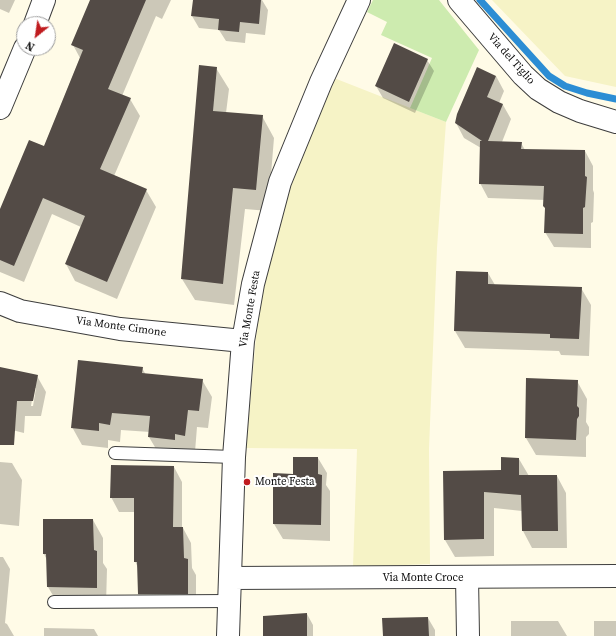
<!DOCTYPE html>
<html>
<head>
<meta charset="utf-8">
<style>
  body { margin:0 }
  #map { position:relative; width:616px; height:636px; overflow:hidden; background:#fffbe7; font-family:"Source Serif 4",serif }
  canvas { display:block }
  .north { position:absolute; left:16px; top:16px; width:40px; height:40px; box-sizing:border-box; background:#fff; border:1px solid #9d9d9d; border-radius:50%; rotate:210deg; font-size:11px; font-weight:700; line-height:16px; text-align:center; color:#0a0a0a }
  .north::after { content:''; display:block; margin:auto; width:14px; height:18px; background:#c01c1f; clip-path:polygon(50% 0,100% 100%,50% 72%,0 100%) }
</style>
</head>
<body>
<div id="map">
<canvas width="616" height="636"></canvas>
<div class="north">N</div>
</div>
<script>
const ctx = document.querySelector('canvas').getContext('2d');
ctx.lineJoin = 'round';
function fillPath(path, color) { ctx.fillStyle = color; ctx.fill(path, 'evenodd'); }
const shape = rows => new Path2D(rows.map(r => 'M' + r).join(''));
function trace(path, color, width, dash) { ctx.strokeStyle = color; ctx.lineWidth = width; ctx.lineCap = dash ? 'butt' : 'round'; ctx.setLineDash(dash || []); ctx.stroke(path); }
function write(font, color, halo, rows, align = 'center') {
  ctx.font = font + ' "Source Serif 4",serif'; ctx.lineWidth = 4; ctx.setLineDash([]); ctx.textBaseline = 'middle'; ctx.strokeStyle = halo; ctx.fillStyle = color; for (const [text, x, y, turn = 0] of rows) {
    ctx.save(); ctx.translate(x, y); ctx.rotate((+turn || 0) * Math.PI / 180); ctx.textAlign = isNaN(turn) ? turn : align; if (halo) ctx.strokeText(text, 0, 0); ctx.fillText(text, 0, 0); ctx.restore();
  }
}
fillPath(shape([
  [492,0,616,0,616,87,565,76],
  [334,78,446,122,437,248,429,449,430,564,353,567,357,449,246,448,258,316,271,255,291,184]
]), '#f6f3c6');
fillPath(shape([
  [373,0,439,0,479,50,446,122,410,108,432,58,381,35,387,22,367,12]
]), '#cdebaf');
fillPath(shape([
  [0,0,15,0,9,13,0,9],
  [100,0,171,0,162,19,156,16,122,96,130,99,140,116,114,176,146,190,156,207,117,299,75,281,66,264,81,227,52,214,24,282,0,272,0,212,44,147,80,58,73,45],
  [194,0,262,0,268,10,265,35,246,33,245,43,226,41,219,30,199,28,192,16],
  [427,60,434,71,415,113,383,98,376,86],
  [216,68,229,89,226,113,262,116,274,138,268,211,245,209,234,305,195,300,182,279],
  [496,76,504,91,499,103,503,105,511,119,502,142,521,143,525,150,585,151,593,166,593,190,594,193,593,222,591,223,591,248,554,247,545,232,546,209,545,200,488,198,480,183,481,148,464,138,456,123],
  [488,273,495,285,581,288,591,305,589,356,561,355,559,351,465,348,455,331],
  [0,368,37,376,46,392,41,416,25,416,24,433,0,427],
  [34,388,36,388,33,406,31,406],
  [142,368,146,375,202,380,212,397,208,428,197,427,195,452,159,454,149,437,150,432,121,430,120,442,108,440,108,448,82,445,72,427],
  [577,381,587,399,586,422,589,427,589,434,586,437,586,457,536,455,526,438],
  [318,458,327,473,326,485,330,491,330,541,283,539,274,524,294,475],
  [519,459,529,476,557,476,566,493,567,548,532,548,523,531,522,511,494,508,494,556,455,557,445,540,444,472,502,471],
  [0,462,12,463,22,480,19,526,0,524],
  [174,467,182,482,182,528,183,528,191,543,192,568,196,575,196,608,147,608,138,594,138,568,135,561,135,512,119,512,111,497],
  [93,520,103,538,103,563,107,569,106,605,58,604,48,587,47,560,44,554],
  [0,557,3,557,10,569,5,623,7,624,14,636,0,636],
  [307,614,313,625,313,636,264,636],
  [428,618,435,630,435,636,384,636],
  [511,621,558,621,567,636,511,636],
  [594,621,616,621,616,636,594,636],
  [44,628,94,629,98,636,44,636]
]), '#0003');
trace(shape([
  [480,0,549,76,565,86,587,93,616,99]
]), '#2c8dd4', 7);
fillPath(shape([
  [90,0,146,0,108,89,131,98,100,169,147,189,107,282,65,264,85,216,43,198,14,266,0,260,0,209,29,140,44,146,83,50,71,45],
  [193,0,261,0,259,24,240,22,239,32,218,30,219,19,191,16],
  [394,43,428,59,409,102,375,86],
  [199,65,217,67,213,111,263,115,256,190,233,188,223,284,181,279],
  [477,67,496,76,487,97,503,104,488,141,522,142,521,149,585,150,585,176,587,177,585,207,583,208,583,234,544,233,545,208,543,206,544,186,479,184,480,141,482,141,455,123,457,114],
  [456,271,488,272,488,284,582,287,579,339,550,338,550,334,454,331],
  [78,360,143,367,142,373,203,379,199,411,188,410,185,436,175,434,175,440,148,437,150,416,112,413,110,425,99,423,99,431,71,428],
  [0,367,38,375,33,401,17,401,14,445,0,445],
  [526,378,578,380,577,406,579,408,579,416,577,419,576,440,525,438],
  [293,457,318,457,318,474,322,475,321,525,273,524,273,473,293,474],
  [501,457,519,458,519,475,557,475,558,531,522,531,521,495,484,492,484,539,444,540,443,471,501,470],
  [111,465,174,466,173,527,183,527,184,558,188,559,188,594,138,594,137,562,134,562,134,498,110,498],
  [43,519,93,519,94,550,97,551,97,588,47,587,46,554,43,554],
  [307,613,307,636,263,636,263,616],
  [428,617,429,636,383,636,382,618]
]), '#534b46');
const lane = shape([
  [115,453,234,457],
  [54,602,229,601]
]);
const street = shape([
  [459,0,523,75,538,89,559,102,580,111,616,122],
  [35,24,44,0],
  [0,108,25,48],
  [0,303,20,311,120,329,243,341],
  [467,577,468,636],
  [230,578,616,576],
  [228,636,234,457,243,341,253,284,280,182,321,82,359,0]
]);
trace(lane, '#3d3d3d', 14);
trace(street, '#3d3d3d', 24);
trace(lane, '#fff', 12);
trace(street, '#fff', 22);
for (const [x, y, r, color] of [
  [247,482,4,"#c01c1f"]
]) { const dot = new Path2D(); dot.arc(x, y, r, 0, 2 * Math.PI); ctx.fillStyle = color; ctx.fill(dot); trace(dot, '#fff', 1.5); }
write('11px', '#0a0a0a', '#fff', [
  ["Via del Tiglio",511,59,48],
  ["Via Monte Festa",250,309,-80],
  ["Via Monte Cimone",121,327,8],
  ["Via Monte Croce",423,578]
]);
write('11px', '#0a0a0a', '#fff', [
  ["Monte Festa",255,482]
], 'left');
</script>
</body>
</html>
